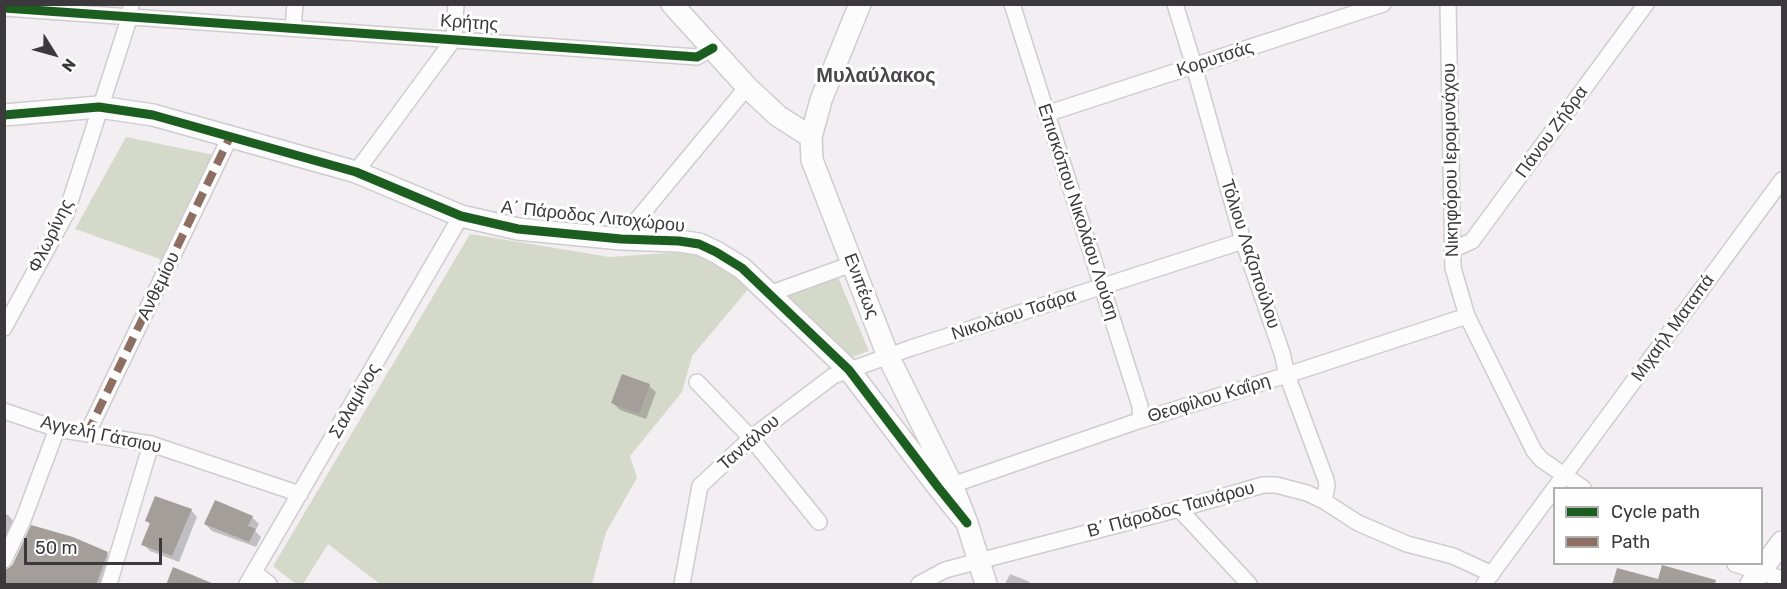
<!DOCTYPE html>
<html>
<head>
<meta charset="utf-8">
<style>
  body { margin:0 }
  #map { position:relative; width:1787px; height:589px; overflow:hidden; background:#f2eef2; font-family:Rubik,sans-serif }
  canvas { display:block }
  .frame { position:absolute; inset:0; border:6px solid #3c393c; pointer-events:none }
  .legend { position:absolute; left:1553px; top:487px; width:210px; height:78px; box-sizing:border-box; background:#fff; border:2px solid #b1b0b1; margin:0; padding:8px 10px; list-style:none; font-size:18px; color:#3c393c }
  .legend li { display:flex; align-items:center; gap:12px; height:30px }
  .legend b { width:30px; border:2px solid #b1b0b1 }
  .north { position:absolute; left:24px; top:24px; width:60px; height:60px; -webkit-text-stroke:4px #fff; paint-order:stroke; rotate:127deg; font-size:16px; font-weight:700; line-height:24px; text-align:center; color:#3c393c }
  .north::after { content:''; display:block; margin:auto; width:21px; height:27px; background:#3c393c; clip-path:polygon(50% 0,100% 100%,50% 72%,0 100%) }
  .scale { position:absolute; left:24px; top:538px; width:138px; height:27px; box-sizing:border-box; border:3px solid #3c393c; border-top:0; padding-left:8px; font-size:18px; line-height:21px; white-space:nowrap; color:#3c393c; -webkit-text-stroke:4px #fff; paint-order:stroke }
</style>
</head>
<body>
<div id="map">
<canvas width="1787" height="589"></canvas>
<div class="frame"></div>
<ul class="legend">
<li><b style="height:8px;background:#1b5e20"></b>Cycle path</li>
<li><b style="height:8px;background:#8d6e63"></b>Path</li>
</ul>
<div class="north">N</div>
<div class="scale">50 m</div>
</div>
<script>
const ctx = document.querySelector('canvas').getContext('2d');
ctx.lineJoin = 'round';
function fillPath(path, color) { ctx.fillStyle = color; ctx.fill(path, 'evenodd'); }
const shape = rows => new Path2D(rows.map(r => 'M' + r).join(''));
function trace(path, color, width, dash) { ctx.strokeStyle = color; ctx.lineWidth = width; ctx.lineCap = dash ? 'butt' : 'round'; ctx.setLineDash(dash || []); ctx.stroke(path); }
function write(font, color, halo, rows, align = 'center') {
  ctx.font = font + ' Rubik,sans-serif'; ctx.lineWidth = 6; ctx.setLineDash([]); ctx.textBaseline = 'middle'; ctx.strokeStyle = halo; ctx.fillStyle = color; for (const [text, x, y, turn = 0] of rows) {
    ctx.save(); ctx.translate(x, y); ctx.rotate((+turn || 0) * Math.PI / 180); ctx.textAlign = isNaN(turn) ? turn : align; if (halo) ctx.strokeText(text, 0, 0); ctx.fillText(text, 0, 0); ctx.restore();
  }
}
fillPath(shape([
  [126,137,214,155,163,260,75,229],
  [470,234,609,257,683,252,708,257,734,272,750,287,692,356,682,392,630,456,637,478,606,532,592,584,380,584,328,544,303,584,296,584,273,566],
  [837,275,869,351,847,359,781,295]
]), '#d5d9c9');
fillPath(shape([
  [649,386,656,392,646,419,620,410,613,403],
  [191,510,197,517,179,562,150,551,143,544,151,525,147,521],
  [4,514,8,515,22,531,4,570],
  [252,517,259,524,255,531,261,537,256,547,212,531,205,524],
  [72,538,107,554,118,564,109,584,4,584],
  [1010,574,1028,581,1031,584,1005,584]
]), '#0003');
fillPath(shape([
  [622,374,650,384,639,414,611,403],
  [155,496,192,509,172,556,141,545,150,523,145,521],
  [215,500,253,516,248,526,256,529,249,542,204,524],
  [31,525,73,537,108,552,96,585,4,585,4,570,9,568,13,564],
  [1662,565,1716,580,1715,585,1612,585,1617,568,1658,579],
  [173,567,214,584,214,585,166,585]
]), '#a49e9b');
const street = shape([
  [1012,4,1140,406,1141,420],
  [1175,4,1194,66,1243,241,1282,353,1287,375,1326,480,1327,485,1324,501],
  [1448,4,1453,268,1467,316,1534,451,1542,460,1583,488],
  [4,8,697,57,713,48],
  [293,28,295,4],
  [1046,114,1383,4],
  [356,172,454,39,456,4],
  [621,239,747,87],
  [1452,250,1472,241,1646,4],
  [769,294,852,264],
  [4,328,66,214,130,16,131,4],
  [697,382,751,438,819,522],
  [4,411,57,429,151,444,300,494],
  [87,434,230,137],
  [952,485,1141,420,1287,375,1467,316],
  [1555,488,1782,180],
  [1179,509,1249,584],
  [4,560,23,520,57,429],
  [1735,564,1782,579],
  [254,572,269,584],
  [109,584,151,444],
  [247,584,461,216],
  [682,584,700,486,751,438,833,376,911,348,1243,241],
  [919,584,945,570,979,561,1179,509,1263,485,1276,485,1307,493,1324,501,1358,523,1407,544,1453,556,1492,574],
  [1484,584,1554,489]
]);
const secondary = shape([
  [672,4,747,87,778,116,811,137],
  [860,4,821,100,811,137,812,160,888,356,952,485,967,523,986,584],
  [4,115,99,107,153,115,356,172,461,216,518,229,621,239,679,241,699,244,716,252,742,268,849,370,938,487,967,523],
  [1751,584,1782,542]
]);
trace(street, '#cfcccf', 18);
trace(secondary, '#cfcccf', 24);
trace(street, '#fdfcfd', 15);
trace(secondary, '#fdfcfd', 21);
trace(shape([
  [87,434,230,137]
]), '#8d6e63', 8, [15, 8]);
trace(shape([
  [4,8,697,57,713,48],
  [4,115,99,107,153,115,356,172,461,216,518,229,621,239,679,241,699,244,716,252,742,268,849,370,938,487,967,523]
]), '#1b5e20', 9);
write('18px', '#3c393c', '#fff', [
  ["Κρήτης",469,23,4],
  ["Κορυτσάς",1215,59,-18],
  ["Πάνου Ζήδρα",1552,132,-54],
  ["Νικηφόρου Ιερομονάχου",1451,160,-91],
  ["Επισκόπου Νικολάου Λούση",1078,212,72],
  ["Α΄ Πάροδος Λιτοχώρου",593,217,6],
  ["Φλωρίνης",51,236,-64],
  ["Τόλιου Λαζοπούλου",1250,254,72],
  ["Ανθεμίου",159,286,-64],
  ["Ενιπέως",861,286,69],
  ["Νικολάου Τσάρα",1014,315,-18],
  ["Μιχαήλ Ματαπά",1673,328,-54],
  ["Θεοφίλου Καΐρη",1209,399,-17],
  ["Σαλαμίνος",355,401,-60],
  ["Αγγελή Γάτσιου",101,435,12],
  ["Ταντάλου",749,443,-41],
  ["Β΄ Πάροδος Ταινάρου",1171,510,-15]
]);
write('bold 20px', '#4c474c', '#fff', [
  ["Μυλαύλακος",876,76]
]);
</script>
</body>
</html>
